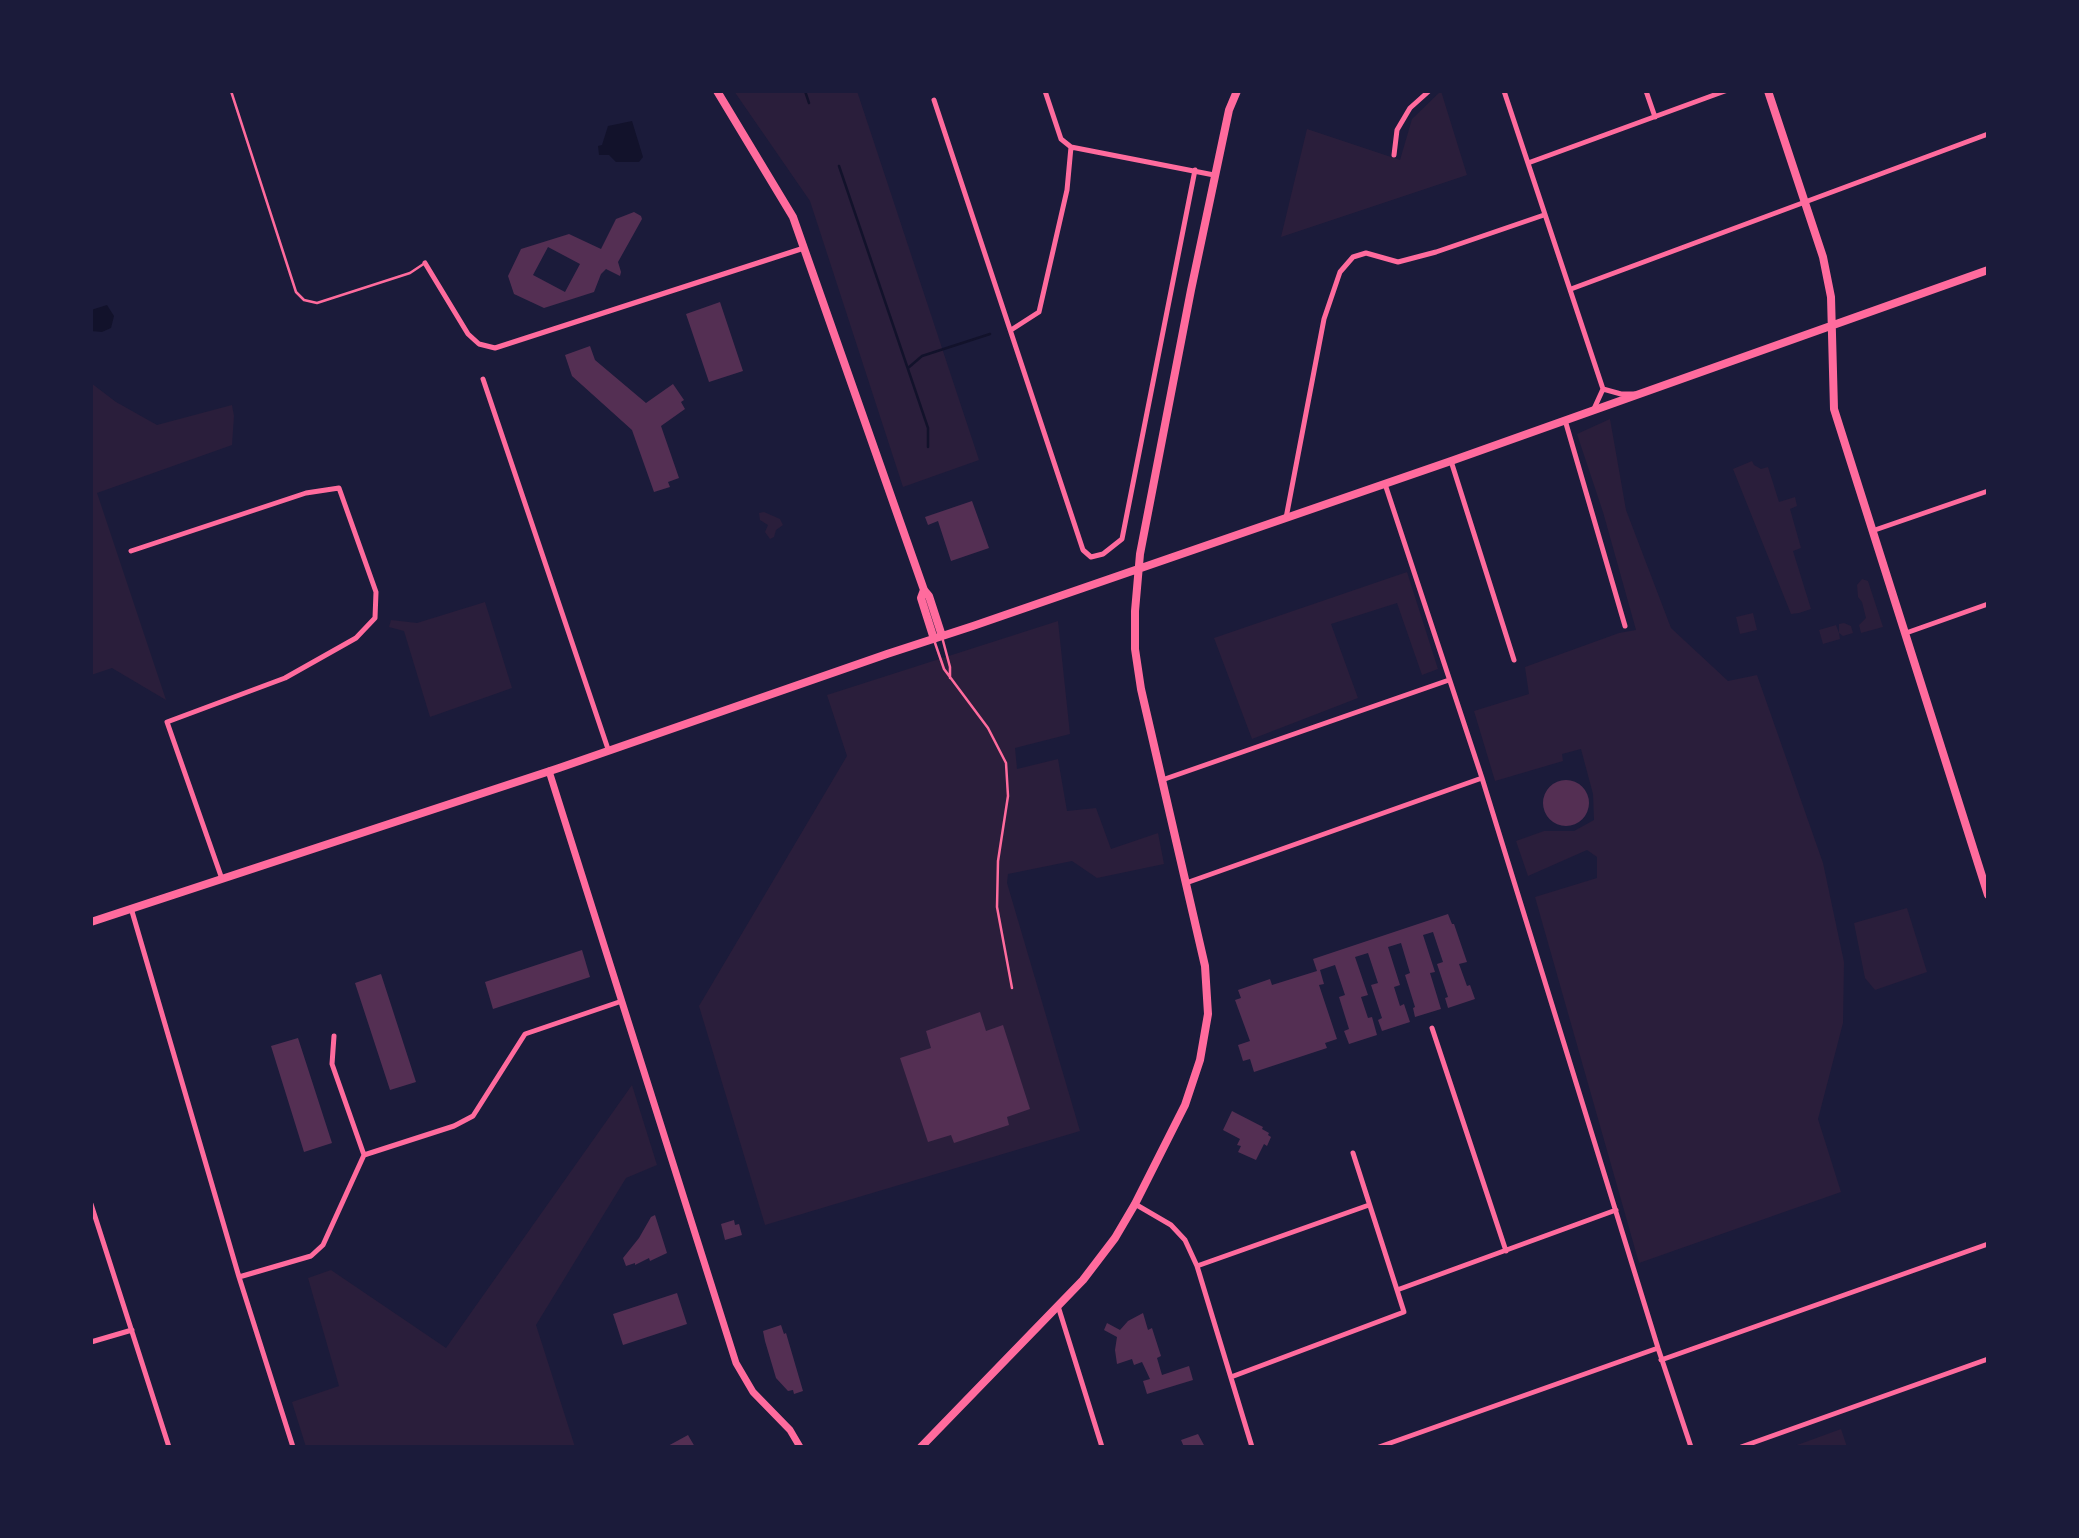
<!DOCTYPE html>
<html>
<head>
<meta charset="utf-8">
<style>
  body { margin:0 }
  #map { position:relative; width:2079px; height:1538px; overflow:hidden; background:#1b1b3a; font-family:Raleway,sans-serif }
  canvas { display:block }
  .frame { position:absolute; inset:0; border:93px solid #1b1b3a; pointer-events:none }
</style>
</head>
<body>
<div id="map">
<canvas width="2079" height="1538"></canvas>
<div class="frame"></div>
</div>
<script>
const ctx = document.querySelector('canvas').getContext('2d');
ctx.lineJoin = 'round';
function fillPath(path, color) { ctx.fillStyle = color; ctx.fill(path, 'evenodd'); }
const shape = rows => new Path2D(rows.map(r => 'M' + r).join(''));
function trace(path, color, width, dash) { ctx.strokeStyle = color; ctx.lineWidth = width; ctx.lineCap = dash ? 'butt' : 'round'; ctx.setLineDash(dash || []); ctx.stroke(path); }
fillPath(shape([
  [734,91,857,91,979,460,903,487,810,201],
  [1441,91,1467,175,1281,237,1307,129,1400,160,1412,119],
  [91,383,116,402,157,425,232,405,234,416,232,445,97,493,166,700,112,668,91,675],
  [1610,419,1626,510,1671,628,1728,681,1757,675,1823,863,1844,962,1843,1023,1818,1119,1841,1192,1639,1263,1535,897,1597,878,1597,857,1587,850,1528,876,1516,841,1544,831,1574,831,1594,820,1593,794,1581,749,1562,754,1563,761,1495,781,1474,711,1529,694,1525,667,1619,633,1636,630,1603,512,1577,434],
  [1752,461,1754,465,1761,469,1768,467,1779,502,1795,497,1797,506,1790,509,1801,548,1793,551,1811,609,1799,613,1791,614,1733,469],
  [764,512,780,519,783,525,776,530,774,537,770,539,765,532,768,525,760,520,759,513],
  [1407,572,1438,669,1422,675,1397,603,1331,624,1358,698,1252,739,1214,638],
  [1862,579,1868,581,1883,627,1861,633,1859,625,1866,618,1862,602,1858,597,1857,585],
  [485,602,512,688,430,717,404,631,389,627,391,620,417,623],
  [1753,613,1757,630,1740,634,1736,617],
  [1058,621,1070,734,1015,748,1017,769,1058,759,1067,811,1096,808,1111,849,1158,833,1164,864,1097,878,1072,861,1008,874,1007,883,1080,1131,765,1225,699,1006,847,756,827,695],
  [1844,623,1851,626,1853,633,1843,636,1839,633,1840,639,1823,644,1819,630,1836,625,1839,633,1839,624],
  [1907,908,1927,972,1875,990,1865,978,1854,923],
  [632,1085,657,1165,626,1178,536,1325,575,1447,306,1447,292,1402,339,1386,308,1278,331,1270,446,1348],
  [1841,1429,1847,1447,1790,1447,1800,1444]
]), '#2a1e3b');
fillPath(shape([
  [632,121,643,157,639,162,616,162,609,155,599,155,598,146,602,145,608,126],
  [107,305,114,316,111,328,102,332,91,331,91,310]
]), '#12122b');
trace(shape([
  [805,91,809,103],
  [839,166,928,428,928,447],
  [908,368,922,356,990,334]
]), '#12122b', 2.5);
fillPath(shape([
  [634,212,641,216,642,219,618,262,621,272,620,276,606,269,601,274,594,292,544,308,514,294,508,276,521,249,569,234,601,249,616,219],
  [548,247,580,264,565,292,533,275],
  [720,302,743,371,709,382,686,314],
  [590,346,595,360,646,403,673,384,684,400,681,402,685,409,661,426,679,478,668,482,670,487,654,492,632,430,572,376,565,355],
  [972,501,989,548,951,561,938,521,928,525,925,517],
  '1543 803a23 23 0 1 1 46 0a23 23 0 1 1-46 0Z',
  [1448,914,1452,924,1454,924,1467,962,1459,964,1467,986,1470,985,1475,999,1448,1008,1445,998,1448,997,1437,964,1443,962,1433,932,1423,935,1435,972,1430,973,1441,1009,1415,1017,1413,1008,1415,1007,1405,975,1410,973,1401,943,1388,947,1400,985,1394,987,1400,1006,1404,1004,1410,1022,1382,1031,1378,1020,1382,1018,1371,985,1378,983,1368,953,1355,957,1368,995,1361,997,1368,1018,1372,1017,1377,1035,1349,1044,1344,1031,1349,1029,1339,997,1345,995,1335,965,1320,970,1324,984,1319,985,1337,1039,1325,1043,1327,1048,1254,1072,1250,1059,1243,1061,1238,1045,1250,1041,1235,1000,1241,998,1238,990,1270,979,1272,985,1317,971,1313,959],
  [582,950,590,977,493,1009,485,982],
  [381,974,416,1082,390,1090,355,983],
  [980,1012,986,1031,1003,1025,1030,1109,1007,1117,1009,1125,954,1143,951,1135,928,1142,900,1058,931,1048,926,1031],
  [298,1038,332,1143,304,1152,271,1046],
  [1232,1111,1263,1127,1262,1129,1269,1133,1268,1135,1271,1137,1267,1146,1264,1144,1256,1160,1238,1152,1241,1146,1237,1145,1240,1139,1223,1130],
  [655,1215,667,1253,650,1261,649,1258,635,1265,635,1263,626,1266,623,1258,639,1238,651,1217],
  [734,1220,735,1225,739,1224,742,1235,725,1240,721,1224],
  [677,1293,687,1324,623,1345,613,1314],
  [1143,1313,1148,1330,1152,1328,1161,1356,1157,1358,1162,1375,1189,1366,1193,1380,1147,1394,1143,1381,1150,1379,1142,1362,1134,1365,1132,1359,1117,1364,1115,1350,1117,1337,1104,1330,1107,1323,1120,1330,1128,1321],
  [781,1325,784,1334,786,1333,803,1391,794,1394,793,1390,788,1391,776,1378,765,1341,763,1331],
  [1198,1434,1205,1447,1184,1447,1181,1440],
  [688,1435,695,1447,666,1447]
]), '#542f53');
trace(shape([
  [231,91,296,292,304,300,317,303,410,273,425,263],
  [942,637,950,667,950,678],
  [934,640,944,669,988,728,1006,763,1008,796,998,861,997,907,1012,988]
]), '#ff6b9d', 2.5);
trace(shape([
  [1045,91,1061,139,1071,147,1214,175],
  [1504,91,1603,389,1593,411],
  [1646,91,1655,117],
  [934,100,1083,550,1091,557,1103,554,1122,539,1195,170],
  [1394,155,1397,130,1410,108,1429,91],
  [1528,163,1725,91],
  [425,263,468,334,479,344,495,348,804,248],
  [1571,289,1988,134],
  [1011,330,1039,312,1067,190,1071,147],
  [483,379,608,749],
  [1603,389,1621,394,1635,394],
  [1565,420,1625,626],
  [1451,461,1514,660],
  [1385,484,1482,778,1658,1348,1691,1447],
  [1286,518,1324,319,1340,272,1353,257,1366,253,1398,262,1436,252,1544,215],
  [1872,531,1988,491],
  [131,551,306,493,339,488,376,592,375,618,356,638,285,678,167,722,222,879],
  [1906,633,1988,604],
  [1162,780,1449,680],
  [1186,883,1482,778],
  [131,908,239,1277,293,1447],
  [1432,1028,1506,1251],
  [334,1036,332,1064,364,1155],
  [1353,1153,1397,1290],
  [91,1204,169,1447],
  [1135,1204,1171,1225,1185,1240,1197,1266,1252,1447],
  [1197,1266,1369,1205],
  [239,1277,311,1256,323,1245,364,1155,454,1126,473,1116,525,1034,622,1001],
  [1058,1306,1102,1447],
  [91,1342,132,1330],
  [1661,1360,1988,1244],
  [1231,1377,1404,1312,1397,1290,1616,1210],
  [1379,1447,1658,1348],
  [1741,1447,1988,1359]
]), '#ff6b9d', 5);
trace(shape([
  [549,771,736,1363,753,1392,790,1430,800,1447]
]), '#ff6b9d', 7);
trace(shape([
  [717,91,793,217,924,590,929,596,942,636],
  [1768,91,1823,257,1831,297,1834,409,1988,895],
  [924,590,921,598,934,639],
  [91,922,559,768,887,654,973,626,1451,461,1988,270],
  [921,1447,1083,1280,1115,1238,1135,1204,1185,1105,1200,1060,1208,1014,1205,966,1141,689,1135,649,1135,611,1140,554,1191,290,1229,110,1237,91]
]), '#ff6b9d', 8);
</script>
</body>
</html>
